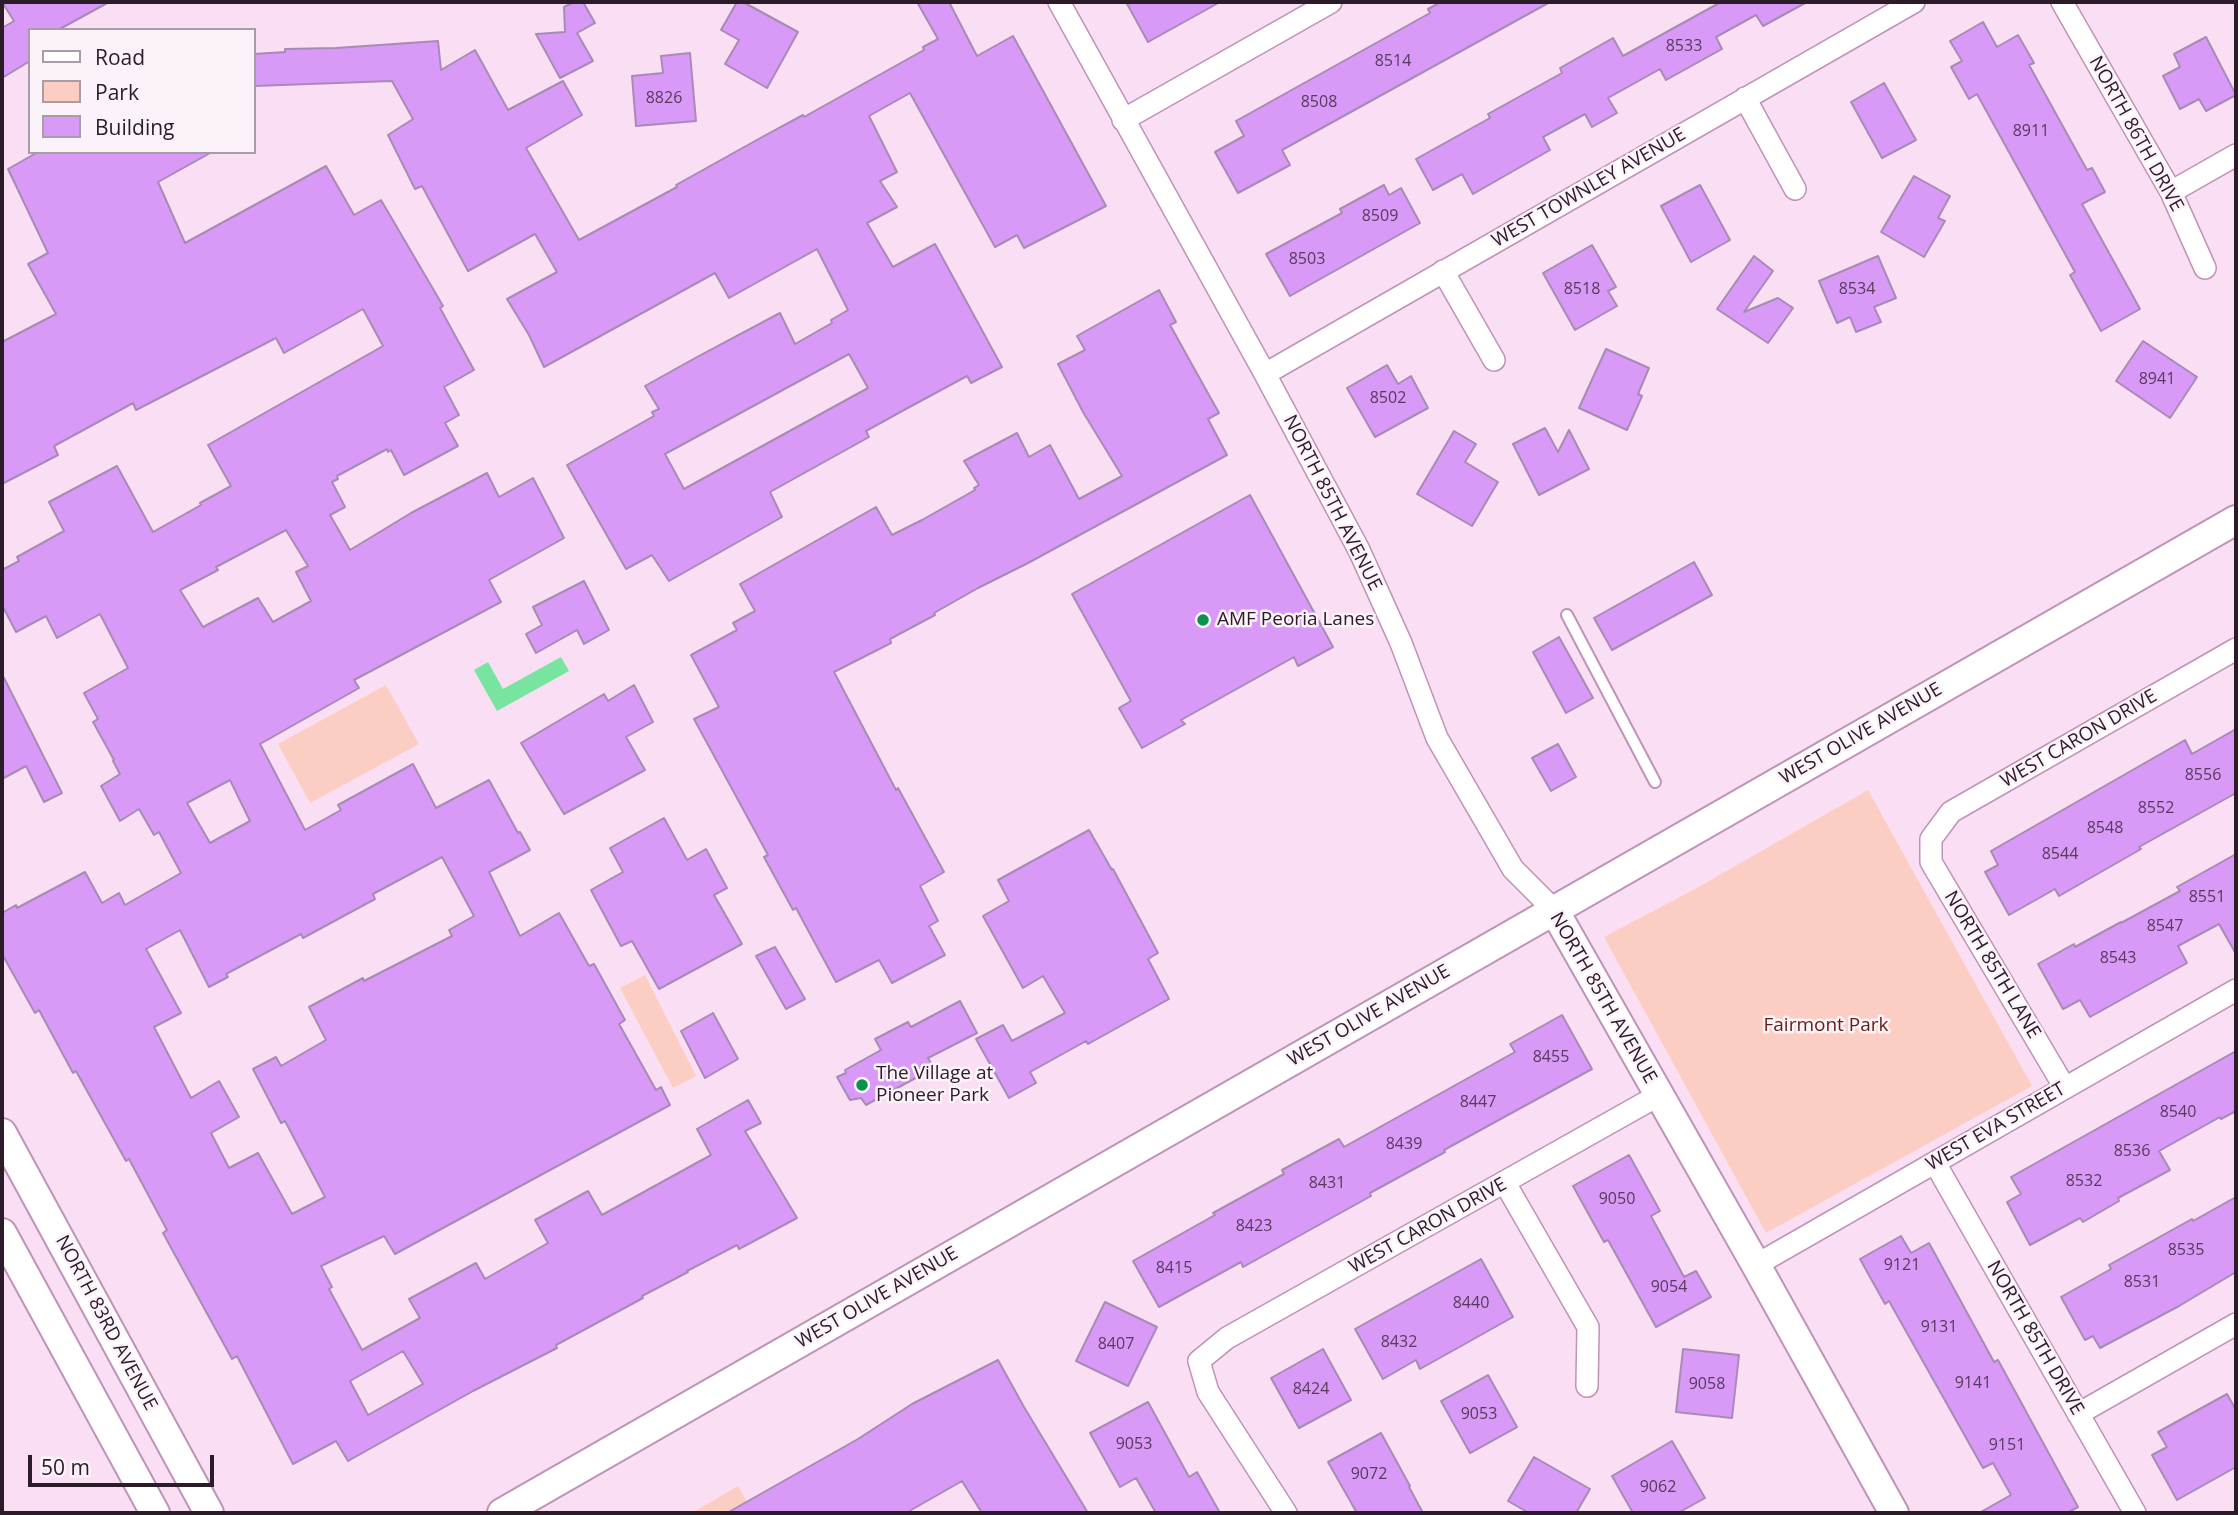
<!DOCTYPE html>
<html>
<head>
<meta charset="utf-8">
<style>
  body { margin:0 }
  #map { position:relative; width:2238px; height:1515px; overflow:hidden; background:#fadef4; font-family:"Open Sans",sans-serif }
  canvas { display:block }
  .frame { position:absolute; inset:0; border:4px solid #2c1b29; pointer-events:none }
  .legend { position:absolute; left:28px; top:28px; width:228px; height:126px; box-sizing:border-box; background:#fcf2f9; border:2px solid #a99ca6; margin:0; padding:9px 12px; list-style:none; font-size:21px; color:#2c1b29 }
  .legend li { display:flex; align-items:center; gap:14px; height:35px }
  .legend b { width:35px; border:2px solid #a99ca6 }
  .scale { position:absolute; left:28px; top:1455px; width:186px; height:32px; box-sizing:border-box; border:4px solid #2c1b29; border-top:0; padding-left:9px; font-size:21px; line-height:24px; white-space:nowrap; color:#2c1b29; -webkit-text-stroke:5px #fcf2f9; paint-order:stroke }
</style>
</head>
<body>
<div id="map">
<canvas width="2238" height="1515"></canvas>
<div class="frame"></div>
<ul class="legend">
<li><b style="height:9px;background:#fff"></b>Road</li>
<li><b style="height:19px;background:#fccec3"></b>Park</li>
<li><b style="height:19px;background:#d89af6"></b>Building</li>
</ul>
<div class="scale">50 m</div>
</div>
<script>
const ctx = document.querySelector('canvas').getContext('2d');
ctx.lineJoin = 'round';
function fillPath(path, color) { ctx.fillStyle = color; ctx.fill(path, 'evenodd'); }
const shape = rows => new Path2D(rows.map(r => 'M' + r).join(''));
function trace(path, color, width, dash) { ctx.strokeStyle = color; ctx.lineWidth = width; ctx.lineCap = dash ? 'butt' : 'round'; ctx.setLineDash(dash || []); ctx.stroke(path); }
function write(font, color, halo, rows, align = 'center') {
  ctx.font = font + ' "Open Sans",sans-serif'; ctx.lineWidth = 5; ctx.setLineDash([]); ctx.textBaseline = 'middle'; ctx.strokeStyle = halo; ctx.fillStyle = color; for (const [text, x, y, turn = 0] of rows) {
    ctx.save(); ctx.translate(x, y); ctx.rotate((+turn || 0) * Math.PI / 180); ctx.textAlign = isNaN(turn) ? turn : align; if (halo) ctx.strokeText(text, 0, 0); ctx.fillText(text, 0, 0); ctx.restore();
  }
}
fillPath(shape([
  [386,685,419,744,310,803,278,744],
  [1868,790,2032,1086,1766,1233,1604,937,1697,888],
  [645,975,696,1076,673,1088,620,988],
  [738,1486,753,1513,692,1513]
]), '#fccec3');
fillPath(shape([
  [561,657,569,671,497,711,474,670,488,662,503,689]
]), '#77e59f');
const building = shape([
  [2,2,109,2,58,30,30,30,30,61,2,78,2,28,14,21,2,2],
  [574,2,583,2,595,23,577,33,593,61,560,78,536,34,565,32,564,7,574,2],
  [737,2,743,2,798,32,767,88,725,64,739,40,721,30,737,2],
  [917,2,949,2,977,56,1013,36,1106,206,1024,248,1017,235,995,247,910,93,869,116,897,172,880,181,897,207,867,223,893,267,935,244,1002,367,971,383,967,376,904,410,866,431,869,437,770,492,782,517,669,581,652,555,626,569,567,465,654,416,652,412,659,409,645,386,697,357,780,313,795,344,832,323,831,320,848,310,817,249,729,298,715,273,544,367,529,335,507,299,557,272,535,234,468,271,422,186,415,189,388,135,413,119,392,81,254,86,254,54,285,52,285,49,336,48,438,41,441,70,475,50,508,110,563,81,582,115,526,148,579,240,677,187,676,185,764,136,803,115,804,117,924,50,923,47,938,39,917,2],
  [849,354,868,388,684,489,665,454,849,354],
  [1126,2,1220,2,1148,42,1126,2],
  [1441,2,1550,2,1282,150,1290,165,1238,193,1215,152,1244,136,1236,121,1430,13,1428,9,1441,2],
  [1721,2,1807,2,1763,26,1756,15,1716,37,1722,49,1666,80,1660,69,1608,98,1617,113,1592,127,1585,114,1543,137,1550,150,1473,194,1462,174,1433,190,1416,159,1490,118,1488,114,1562,73,1560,68,1613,38,1623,56,1721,2],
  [1983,22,1997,47,2018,35,2034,63,2029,65,2087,170,2092,168,2105,192,2082,204,2140,309,2101,331,2070,275,2075,272,1977,94,1969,99,1951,67,1962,61,1950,41,1983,22],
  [2206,37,2236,95,2206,111,2199,99,2180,109,2163,76,2180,67,2174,54,2206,37],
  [690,53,696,121,636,126,632,76,663,73,661,56,690,53],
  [1884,83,1916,140,1882,158,1851,102,1884,83],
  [38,152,212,152,158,182,185,243,326,166,354,215,381,200,443,306,440,308,474,370,444,387,459,415,445,423,458,446,404,475,391,450,388,452,387,449,337,476,338,479,332,482,345,507,330,515,350,550,411,513,487,473,499,497,533,478,564,538,489,580,501,602,354,680,359,688,260,744,305,830,341,810,338,805,413,764,436,808,489,780,518,833,520,832,530,850,489,872,520,936,559,913,589,966,594,964,625,1020,619,1024,656,1090,661,1087,670,1105,395,1254,384,1236,321,1266,332,1287,329,1289,362,1350,420,1318,409,1299,476,1263,485,1279,548,1243,535,1220,588,1191,602,1215,711,1155,697,1129,748,1100,761,1123,745,1131,797,1218,739,1249,737,1245,687,1271,688,1272,642,1296,643,1298,556,1345,557,1348,473,1391,348,1461,336,1441,293,1464,237,1356,232,1359,163,1233,167,1230,129,1159,126,1161,76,1071,73,1073,39,1010,35,1013,2,954,2,913,16,905,17,908,85,872,102,903,119,893,125,905,181,873,159,832,154,835,139,809,120,821,101,786,120,774,113,761,114,760,93,722,98,719,84,693,128,668,100,614,57,638,46,616,16,632,2,605,2,570,19,561,17,557,64,531,49,502,117,466,153,532,201,505,200,503,231,486,208,445,383,346,363,309,284,353,276,338,136,410,133,403,54,446,58,455,2,484,2,342,56,314,28,264,48,253,8,169,38,152],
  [286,530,308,566,296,572,311,601,273,622,258,598,203,627,180,590,218,570,216,567,286,530],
  [230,780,250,821,210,843,187,803,230,780],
  [442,857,474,916,449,930,452,936,364,981,363,978,309,1007,326,1040,281,1066,276,1057,253,1069,281,1123,285,1121,325,1197,292,1214,258,1153,229,1168,211,1133,239,1117,219,1081,191,1098,154,1027,181,1013,146,949,180,930,209,987,228,977,226,974,301,934,303,938,375,899,373,894,442,857],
  [403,1351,423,1384,368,1415,350,1381,403,1351],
  [1914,176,1950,196,1938,218,1945,221,1924,257,1881,232,1914,176],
  [1384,185,1389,195,1401,188,1420,223,1290,296,1266,254,1342,213,1340,209,1384,185],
  [1700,185,1730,240,1691,262,1661,206,1700,185],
  [1592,245,1616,287,1608,291,1617,306,1575,330,1543,273,1592,245],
  [1754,256,1773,271,1744,312,1778,298,1793,308,1768,343,1717,309,1754,256],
  [1878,256,1896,298,1874,307,1881,322,1856,332,1850,317,1837,323,1819,281,1878,256],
  [1159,290,1176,322,1170,325,1219,413,1208,419,1227,455,1028,563,978,588,934,613,935,615,890,639,891,643,834,672,896,790,898,788,944,872,920,886,938,921,929,926,945,955,892,983,879,960,836,982,796,908,793,910,764,857,768,855,694,719,719,707,691,655,737,630,733,623,755,611,740,584,876,507,892,535,922,520,975,490,974,488,979,485,964,461,1017,433,1029,457,1050,445,1079,499,1122,476,1083,412,1058,364,1085,350,1077,336,1159,290],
  [2143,341,2197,377,2170,418,2116,381,2143,341],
  [1606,349,1649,368,1638,394,1642,396,1627,430,1579,408,1606,349],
  [1387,365,1398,384,1411,376,1428,408,1375,437,1347,388,1387,365],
  [1545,428,1558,452,1569,430,1589,469,1539,495,1513,444,1545,428],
  [1454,431,1476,444,1465,462,1498,482,1472,526,1417,494,1454,431],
  [1250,495,1333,647,1298,666,1294,657,1181,720,1185,724,1142,748,1119,708,1131,701,1072,594,1250,495],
  [1694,562,1712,595,1612,650,1594,618,1694,562],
  [584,581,609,630,584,644,577,630,536,653,526,634,542,625,533,607,584,581],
  [1559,637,1593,698,1566,713,1533,652,1559,637],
  [2,674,62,793,44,802,26,766,2,779,2,674],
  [634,685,653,722,626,737,645,770,564,814,521,743,604,694,608,701,634,685],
  [2236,729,2236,793,2139,847,2141,849,2059,896,2055,889,2009,915,1985,872,1998,865,1991,851,2185,740,2192,754,2236,729],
  [1558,744,1576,777,1551,791,1532,758,1558,744],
  [664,818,687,860,706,849,727,888,714,895,742,944,659,989,632,941,621,946,591,890,623,872,610,848,664,818],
  [1089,830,1112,870,1113,869,1158,953,1148,959,1169,999,1088,1044,1086,1041,1030,1072,1036,1083,1009,1098,976,1039,1003,1025,1012,1041,1065,1013,1043,976,1023,988,983,916,1009,901,998,880,1089,830],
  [2236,854,2236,954,2219,924,2178,946,2187,963,2090,1017,2080,1000,2063,1009,2038,964,2074,944,2075,947,2121,922,2121,923,2180,891,2177,887,2236,854],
  [775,947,805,999,786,1009,756,956,775,947],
  [960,1001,977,1033,928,1058,934,1068,866,1105,861,1098,850,1100,837,1077,846,1073,845,1070,881,1050,875,1039,908,1022,911,1027,960,1001],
  [713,1013,738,1059,705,1078,681,1031,713,1013],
  [1562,1015,1592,1069,1444,1150,1445,1152,1370,1193,1371,1196,1243,1267,1241,1262,1159,1307,1133,1261,1215,1215,1213,1213,1284,1174,1282,1170,1339,1139,1344,1147,1515,1052,1510,1044,1562,1015],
  [2236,1051,2236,1111,2221,1119,2220,1117,2159,1151,2170,1170,2118,1198,2119,1201,2083,1222,2080,1218,2030,1245,2007,1202,2021,1194,2011,1177,2236,1051],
  [1629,1155,1660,1211,1651,1216,1684,1277,1696,1271,1711,1297,1656,1327,1608,1240,1604,1242,1573,1186,1629,1155],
  [2236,1197,2236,1272,2179,1306,2100,1348,2093,1336,2085,1340,2061,1297,2111,1269,2109,1265,2192,1219,2193,1221,2236,1197],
  [1901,1236,1911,1253,1929,1243,1994,1362,1998,1360,2078,1507,2067,1513,1979,1513,2011,1495,1993,1463,1983,1468,1889,1301,1885,1304,1860,1259,1901,1236],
  [1481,1259,1513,1317,1420,1369,1416,1360,1383,1379,1355,1329,1481,1259],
  [1105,1302,1157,1327,1128,1386,1076,1361,1105,1302],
  [1323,1349,1351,1400,1299,1428,1271,1378,1323,1349],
  [1683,1349,1739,1355,1732,1418,1676,1412,1683,1349],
  [998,1360,1024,1407,1088,1513,982,1513,962,1481,906,1513,727,1513,858,1439,912,1404,998,1360],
  [1488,1375,1517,1427,1470,1453,1441,1401,1488,1375],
  [2227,1394,2236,1410,2236,1467,2177,1500,2152,1455,2167,1447,2158,1432,2227,1394],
  [1148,1402,1189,1477,1197,1472,1220,1513,1156,1513,1136,1478,1120,1487,1090,1433,1148,1402],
  [1381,1433,1410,1486,1409,1487,1423,1513,1357,1513,1328,1462,1381,1433],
  [1672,1441,1705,1498,1678,1513,1633,1513,1612,1476,1672,1441],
  [1534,1457,1590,1489,1576,1513,1529,1513,1508,1501,1534,1457]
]);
fillPath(building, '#d89af6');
trace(building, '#a78bb6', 2);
const lane = shape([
  [1567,615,1655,782]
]);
const street = shape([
  [1059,2,1265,374,1359,550,1401,643,1437,738,1513,869,1554,910],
  [2062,2,2171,192,2205,268],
  [1745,98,1795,189],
  [1123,120,1331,2],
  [2171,192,2236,155],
  [1443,271,1494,360],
  [1265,374,1914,2],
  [2065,1088,1931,862,1931,839,1951,812,2236,649],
  [1935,1163,2135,1513],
  [1505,1183,1588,1327,1587,1386],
  [1756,1265,2236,990],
  [2078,1414,2236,1324],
  [1286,1513,1208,1392,1199,1361,1227,1338,1659,1095]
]);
const secondary = shape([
  [1554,910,1756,1265,1894,1513],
  [2,1133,209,1513],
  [2,1233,155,1513],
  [502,1513,2236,520]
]);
trace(lane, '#bf93b6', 14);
trace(street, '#bf93b6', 24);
trace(secondary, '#bf93b6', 32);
trace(lane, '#fff', 10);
trace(street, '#fff', 21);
trace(secondary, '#fff', 28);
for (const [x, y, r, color] of [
  [1203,620,7,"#099150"],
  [862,1085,7,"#099150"]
]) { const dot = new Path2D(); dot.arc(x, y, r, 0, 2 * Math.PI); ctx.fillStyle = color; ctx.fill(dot); trace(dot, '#fcf2f9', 2.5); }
write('16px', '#573b5c', null, [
  ["8533",1684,46],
  ["8514",1393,61],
  ["8826",664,98],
  ["8508",1319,102],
  ["8911",2031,131],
  ["8509",1380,216],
  ["8503",1307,259],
  ["8518",1582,289],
  ["8534",1857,289],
  ["8941",2157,379],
  ["8502",1388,398],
  ["8556",2203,775],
  ["8552",2156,808],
  ["8548",2105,828],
  ["8544",2060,854],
  ["8551",2207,897],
  ["8547",2165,926],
  ["8543",2118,958],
  ["8455",1551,1057],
  ["8447",1478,1102],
  ["8540",2178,1112],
  ["8439",1404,1144],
  ["8536",2132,1151],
  ["8532",2084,1181],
  ["8431",1327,1183],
  ["9050",1617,1199],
  ["8423",1254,1226],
  ["8535",2186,1250],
  ["9121",1902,1265],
  ["8415",1174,1268],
  ["8531",2142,1282],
  ["9054",1669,1287],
  ["8440",1471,1303],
  ["9131",1939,1327],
  ["8432",1399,1342],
  ["8407",1116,1344],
  ["9141",1973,1383],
  ["9058",1707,1384],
  ["8424",1311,1389],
  ["9053",1479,1414],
  ["9053",1134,1444],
  ["9151",2007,1445],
  ["9072",1369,1474],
  ["9062",1658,1487]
]);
write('19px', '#2c1b29', '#fcf2f9', [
  ["NORTH 86TH DRIVE",2136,134,61],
  ["WEST TOWNLEY AVENUE",1589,188,-30],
  ["NORTH 85TH AVENUE",1332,503,63],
  ["WEST OLIVE AVENUE",1861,734,-30],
  ["WEST CARON DRIVE",2079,739,-30],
  ["NORTH 85TH LANE",1992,965,59],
  ["NORTH 85TH AVENUE",1603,998,60],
  ["WEST OLIVE AVENUE",1369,1016,-30],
  ["WEST EVA STREET",1996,1127,-30],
  ["WEST CARON DRIVE",1428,1226,-29],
  ["WEST OLIVE AVENUE",877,1298,-30],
  ["NORTH 83RD AVENUE",106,1323,62],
  ["NORTH 85TH DRIVE",2035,1338,60]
]);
write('19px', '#2c1b29', '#fcf2f9', [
  ["AMF Peoria Lanes",1217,620],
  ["The Village at",876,1074],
  ["Pioneer Park",876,1096]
], 'left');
write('19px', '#631e0f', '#fcf2f9', [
  ["Fairmont Park",1826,1026]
]);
</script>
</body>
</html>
